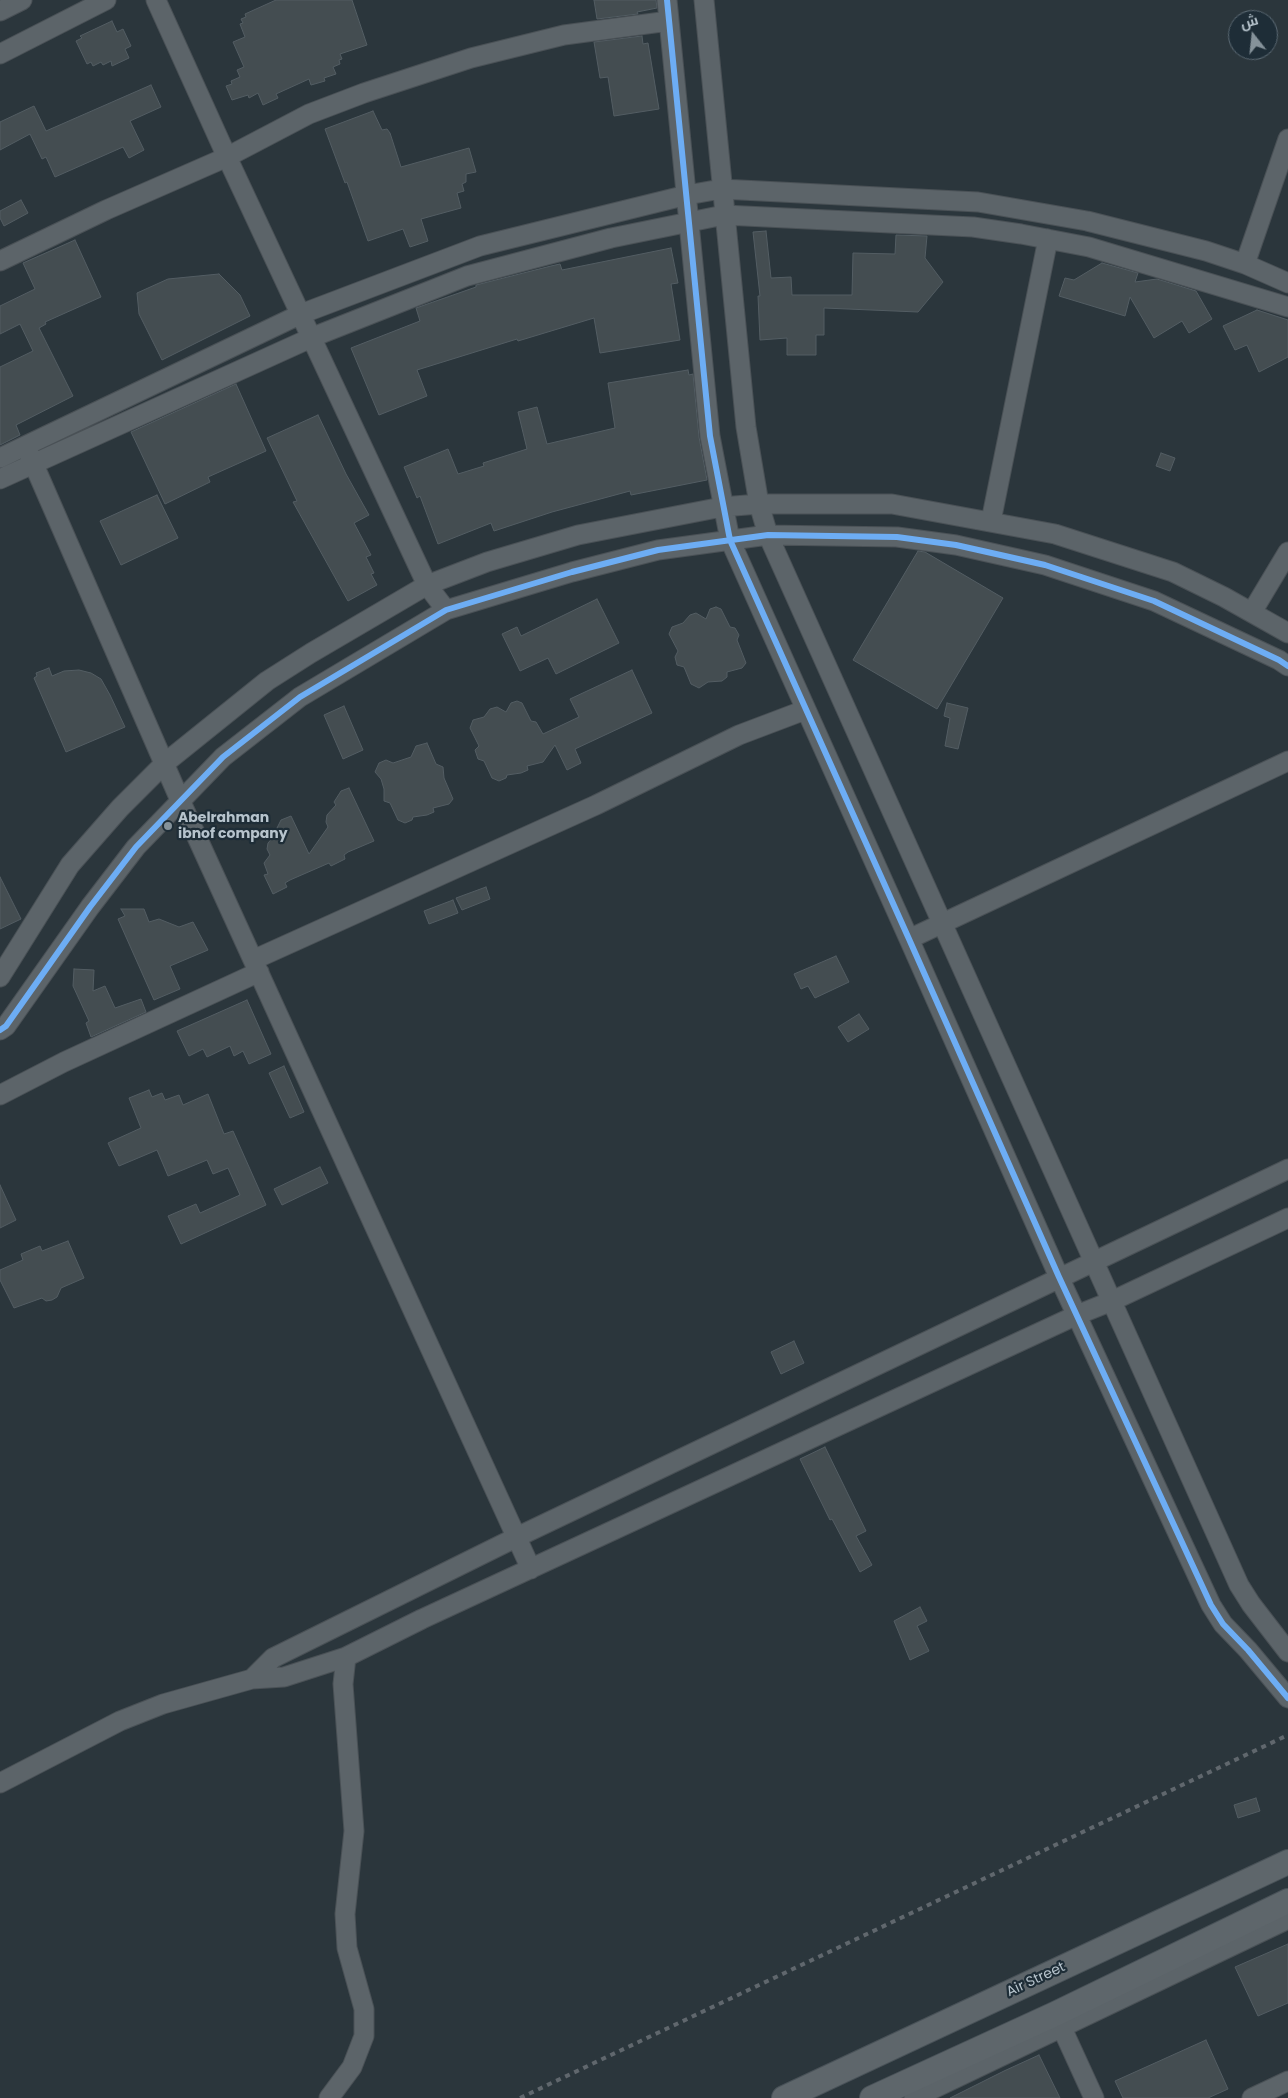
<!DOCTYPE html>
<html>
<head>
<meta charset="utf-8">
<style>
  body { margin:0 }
  #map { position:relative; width:1288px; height:2098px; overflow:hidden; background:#2b363c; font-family:Poppins,Cairo,sans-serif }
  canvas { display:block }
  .north { position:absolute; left:1228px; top:10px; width:50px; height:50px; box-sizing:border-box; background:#1e2d37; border:1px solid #5b6973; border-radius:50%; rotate:344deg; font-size:14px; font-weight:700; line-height:20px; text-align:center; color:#b6c3cc }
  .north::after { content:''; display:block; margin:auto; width:18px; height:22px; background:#85929a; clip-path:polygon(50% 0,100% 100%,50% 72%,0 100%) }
</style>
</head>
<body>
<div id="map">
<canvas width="1288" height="2098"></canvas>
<div class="north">ش</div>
</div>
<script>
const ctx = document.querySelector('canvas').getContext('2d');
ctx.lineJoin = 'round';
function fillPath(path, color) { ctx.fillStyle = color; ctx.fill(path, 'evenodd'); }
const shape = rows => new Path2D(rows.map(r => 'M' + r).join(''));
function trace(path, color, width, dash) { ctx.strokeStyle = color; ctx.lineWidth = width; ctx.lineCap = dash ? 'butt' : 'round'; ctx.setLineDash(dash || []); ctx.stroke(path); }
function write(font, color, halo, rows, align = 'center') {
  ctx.font = font + ' Poppins,sans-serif'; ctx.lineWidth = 4.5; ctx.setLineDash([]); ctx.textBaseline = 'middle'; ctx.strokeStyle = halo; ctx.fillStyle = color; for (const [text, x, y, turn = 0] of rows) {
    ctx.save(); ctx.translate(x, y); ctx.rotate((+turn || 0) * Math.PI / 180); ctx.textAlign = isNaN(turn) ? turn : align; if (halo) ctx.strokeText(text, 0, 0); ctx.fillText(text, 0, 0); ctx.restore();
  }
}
const building = shape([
  [276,0,352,0,367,45,340,54,342,59,339,60,340,64,333,67,336,74,324,78,325,81,311,85,309,79,276,94,278,98,263,105,258,93,249,98,248,95,232,100,226,86,232,84,231,81,240,77,237,70,244,67,233,42,245,37,240,24,243,23,241,19,246,17,245,14,276,0],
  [594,0,656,0,657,8,637,12,638,14,597,19,594,0],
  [112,21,117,32,123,29,131,46,125,49,129,58,112,66,111,61,103,65,101,62,93,66,91,62,87,64,76,41,82,38,80,36,112,21],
  [642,36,643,44,648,43,659,109,614,116,608,77,600,78,594,42,642,36],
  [151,85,161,107,130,121,144,150,129,158,123,147,55,177,46,157,42,159,30,134,0,150,0,122,34,106,46,131,151,85],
  [373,111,382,130,387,129,390,133,401,167,469,148,476,172,466,174,466,182,462,184,464,191,457,193,461,208,421,219,428,241,410,247,403,229,368,241,347,182,345,183,325,129,373,111],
  [21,200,28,213,4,226,0,218,0,211,21,200],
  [766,231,771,278,791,277,792,295,852,295,853,253,895,254,896,235,927,236,925,258,943,282,918,312,824,308,824,335,816,335,816,355,787,355,787,338,760,340,758,296,760,296,753,232,766,231],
  [75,240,101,297,45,322,46,324,39,328,73,396,16,425,20,435,0,445,0,367,33,351,20,324,0,334,0,306,35,289,23,263,75,240],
  [671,248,678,283,671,284,680,340,600,353,594,318,518,341,517,339,417,370,427,396,379,415,351,348,420,321,416,308,476,287,476,285,551,266,560,264,562,270,671,248],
  [1102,263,1138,273,1135,282,1157,279,1196,291,1212,319,1189,333,1182,321,1154,338,1130,297,1125,316,1059,296,1065,278,1074,280,1102,263],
  [219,274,240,295,250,316,162,360,139,314,137,293,168,279,219,274],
  [1257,310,1288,320,1288,357,1259,372,1247,345,1235,350,1223,326,1257,310],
  [688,370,689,375,693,374,699,437,707,480,631,495,630,491,552,512,494,531,491,523,438,544,420,496,417,498,404,467,448,449,458,474,484,466,483,463,527,449,518,412,537,407,547,444,615,428,608,383,688,370],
  [236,384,266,451,208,477,210,482,165,504,131,432,236,384],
  [318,415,346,474,369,515,354,523,371,555,366,557,374,573,371,574,377,585,348,601,293,502,297,501,267,438,318,415],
  [1161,453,1175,458,1170,471,1156,466,1161,453],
  [157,495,178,538,121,565,100,521,157,495],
  [918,551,925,552,1003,598,937,709,853,660,918,551],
  [597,599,619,643,556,674,548,658,520,671,502,634,517,627,521,636,597,599],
  [716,607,721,609,730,627,735,628,739,635,737,640,746,663,742,668,727,672,727,677,722,681,708,682,699,688,691,684,684,667,677,665,675,657,678,651,669,634,672,627,683,623,690,615,696,613,706,619,710,609,716,607],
  [49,668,52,676,64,671,79,670,91,673,101,679,110,695,125,727,66,752,34,678,37,676,36,673,49,668],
  [632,670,652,713,575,749,581,763,567,770,555,745,543,762,527,766,528,770,521,773,507,775,506,778,499,781,492,778,484,761,478,759,475,750,479,746,470,728,473,720,484,717,490,709,497,707,506,712,511,703,517,701,522,703,531,721,536,722,543,734,579,717,570,699,632,670],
  [947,703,968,708,958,749,945,746,950,718,944,716,947,703],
  [344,706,363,750,343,759,324,715,344,706],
  [427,743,436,764,443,767,444,778,453,799,449,804,433,808,434,812,427,815,413,817,412,820,405,823,398,820,390,803,384,801,384,789,381,779,375,772,379,763,386,760,393,763,411,757,416,746,427,743],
  [349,788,374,841,348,852,344,855,345,859,331,866,329,863,290,880,285,883,287,887,273,894,264,875,268,874,264,863,270,855,267,849,268,843,277,833,276,830,281,820,291,816,309,854,328,827,326,822,327,815,336,805,334,802,341,791,349,788],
  [0,877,21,919,0,929,0,877],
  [486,887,490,899,462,910,456,898,486,887],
  [453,900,458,913,429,924,424,911,453,900],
  [121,909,144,909,149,922,159,919,179,927,193,922,208,950,170,966,180,989,154,1000,118,919,125,916,121,909],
  [836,956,849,982,815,998,808,986,801,989,794,974,836,956],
  [74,969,94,970,93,991,105,986,115,1008,141,999,146,1012,91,1037,86,1023,89,1021,73,986,74,969],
  [247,1000,271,1054,249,1064,243,1051,234,1056,230,1046,207,1057,203,1049,189,1056,177,1031,247,1000],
  [859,1014,869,1029,848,1042,838,1027,859,1014],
  [284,1066,304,1112,290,1118,269,1073,284,1066],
  [149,1090,152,1097,162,1093,165,1100,179,1095,183,1105,208,1094,224,1134,233,1131,266,1205,181,1244,168,1216,196,1204,200,1213,240,1195,228,1168,213,1174,207,1160,168,1176,157,1150,119,1166,108,1143,141,1128,129,1098,149,1090],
  [320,1167,328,1183,282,1205,274,1189,320,1167],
  [0,1185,16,1220,0,1228,0,1185],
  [68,1241,84,1278,61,1288,57,1297,52,1300,46,1301,42,1298,14,1308,0,1280,0,1270,23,1260,21,1254,40,1246,42,1251,68,1241],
  [794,1341,804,1363,781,1374,771,1352,794,1341],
  [825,1447,866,1531,856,1536,872,1565,860,1572,832,1519,830,1520,800,1459,825,1447],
  [920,1607,927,1621,917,1626,929,1651,910,1660,894,1621,920,1607],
  [1256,1798,1260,1811,1238,1818,1234,1805,1256,1798],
  [1288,1944,1288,2003,1258,2016,1235,1967,1288,1944],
  [1206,2040,1228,2089,1208,2098,1123,2098,1115,2081,1206,2040],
  [1039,2055,1060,2098,950,2098,1004,2071,1039,2055]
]);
fillPath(building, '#444d51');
trace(building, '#535d63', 1);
const minor = shape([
  [156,0,227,157,427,585,446,610],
  [667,0,710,436,730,540,909,939,1059,1277,1211,1605,1223,1624,1248,1650,1288,1698],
  [704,0,746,427,759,504,768,535,1239,1585,1251,1604,1288,1652],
  [0,11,22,0],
  [0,54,106,0],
  [0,261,106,210,227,157,309,114,364,93,471,58,564,35,669,21],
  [1245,264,1288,139],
  [28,451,180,800,531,1569],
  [0,458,301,314,480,246,687,195,721,189,978,202,1087,221,1206,251,1245,264,1288,283],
  [0,479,313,337,467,276,611,238,724,215,973,227,1021,234,1089,247,1288,307],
  [991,521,1048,239],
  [1252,612,1288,552],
  [909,939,1288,761],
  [253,960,596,805,739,735,805,710],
  [0,977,70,865,120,808,165,763,267,681,311,653,427,585,487,562,578,535,722,507,759,504,892,504,1055,534,1173,572,1224,597,1288,633],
  [0,1030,6,1026,90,907,136,847,223,757,300,697,446,610,572,572,658,550,768,535,897,537,956,545,1045,565,1154,601,1279,660,1288,666],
  [0,1095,64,1062,259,972],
  [252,1679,273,1658,515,1538,1288,1169],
  [0,1783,120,1721,163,1704,252,1679,284,1677,346,1657,422,1619,1077,1315,1112,1301,1288,1218],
  [1056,2015,1094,2098],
  [329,2098,352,2067,364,2036,364,2009,347,1948,345,1914,354,1831,343,1684,346,1657],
  [914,2098,1288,1919],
  [1252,2098,1288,2081]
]);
const major = shape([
  [784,2098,1288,1862],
  [872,2098,1055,2014,1288,1901]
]);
trace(minor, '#4a5156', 21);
trace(major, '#495258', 26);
trace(minor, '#5c6469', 19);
trace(major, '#5e666b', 24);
trace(shape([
  [520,2098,1288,1735]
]), '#60676d', 4, [5, 5]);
trace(shape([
  [667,0,710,436,730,540,909,939,1059,1277,1211,1605,1223,1624,1248,1650,1288,1698],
  [0,1030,6,1026,90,907,136,847,223,757,300,697,446,610,572,572,658,550,768,535,897,537,956,545,1045,565,1154,601,1279,660,1288,666]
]), '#6dadf4', 6);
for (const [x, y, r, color] of [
  [168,826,5,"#85929a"]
]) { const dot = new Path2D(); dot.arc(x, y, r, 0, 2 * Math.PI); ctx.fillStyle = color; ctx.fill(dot); trace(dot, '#1e2d37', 2); }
write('bold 14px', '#b6c3cc', '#1e2d37', [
  ["Abelrahman",178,818],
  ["ibnof company",178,834]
], 'left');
write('14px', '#b6c3cc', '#1e2d37', [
  ["Air Street",1036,1980,-25]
]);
</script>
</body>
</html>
